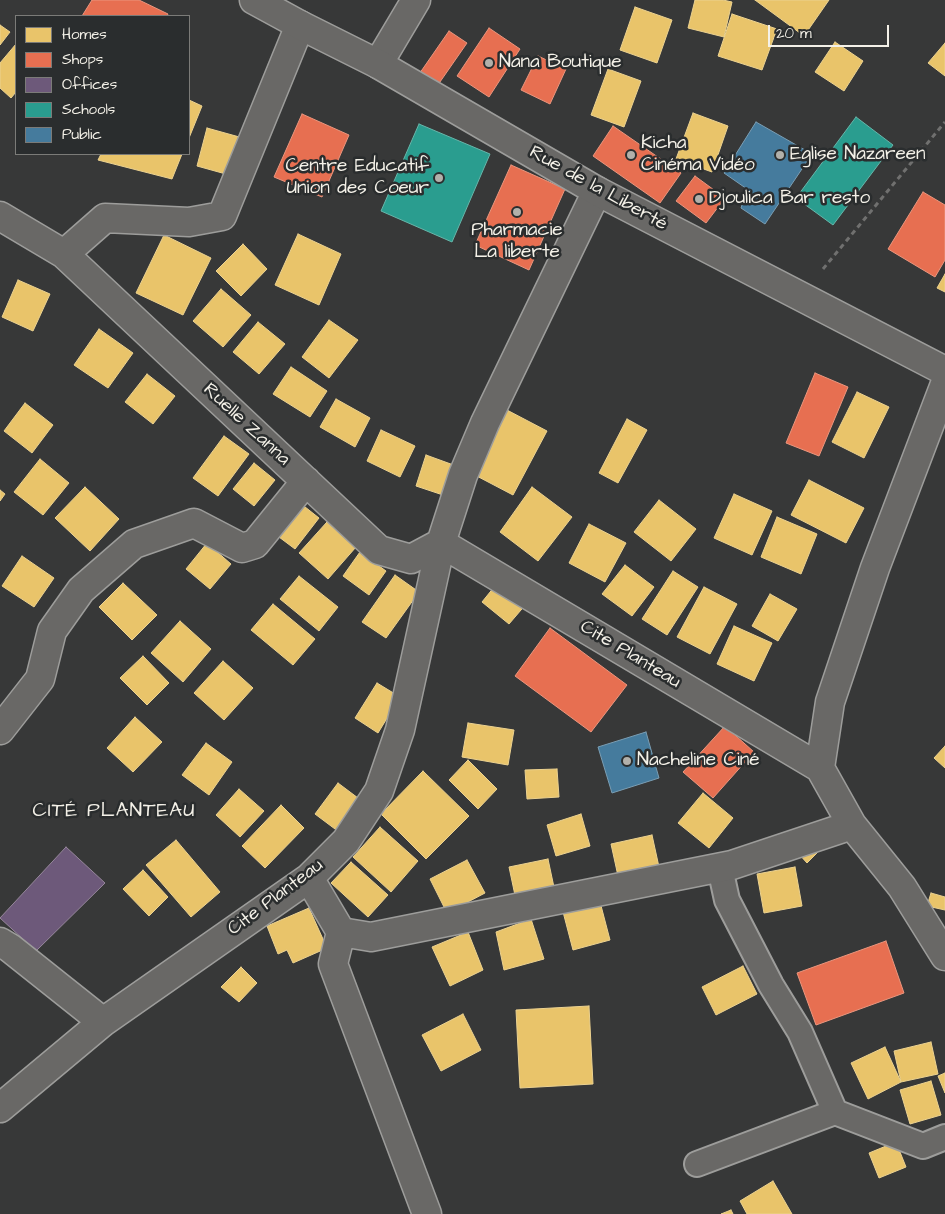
<!DOCTYPE html>
<html>
<head>
<meta charset="utf-8">
<style>
  body { margin:0 }
  #map { position:relative; width:945px; height:1214px; overflow:hidden; background:#373838; font-family:"Architects Daughter",sans-serif }
  canvas { display:block }
  .legend { position:absolute; left:15px; top:15px; width:175px; height:140px; box-sizing:border-box; background:#2a2d2e; border:1px solid #7b7b78; margin:0; padding:6px 9px; list-style:none; font-size:15px; color:#f4f1e8 }
  .legend li { display:flex; align-items:center; gap:10px; height:25px }
  .legend b { width:25px; border:1px solid #7b7b78 }
  .scale { position:absolute; left:768px; top:25px; width:121px; height:22px; box-sizing:border-box; border:2px solid #f4f1e8; border-top:0; padding-left:6px; font-size:15px; line-height:18px; white-space:nowrap; color:#f4f1e8; -webkit-text-stroke:4px #2a2d2e; paint-order:stroke }
</style>
</head>
<body>
<div id="map">
<canvas width="945" height="1214"></canvas>
<ul class="legend">
<li><b style="height:14px;background:#e9c46a"></b>Homes</li>
<li><b style="height:14px;background:#e76f51"></b>Shops</li>
<li><b style="height:14px;background:#6d597a"></b>Offices</li>
<li><b style="height:14px;background:#2a9d8f"></b>Schools</li>
<li><b style="height:14px;background:#457b9d"></b>Public</li>
</ul>
<div class="scale">20 m</div>
</div>
<script>
const ctx = document.querySelector('canvas').getContext('2d');
ctx.lineJoin = 'round';
function fillPath(path, color) { ctx.fillStyle = color; ctx.fill(path, 'evenodd'); }
const shape = rows => new Path2D(rows.map(r => 'M' + r).join(''));
function trace(path, color, width, dash) { ctx.strokeStyle = color; ctx.lineWidth = width; ctx.lineCap = dash ? 'butt' : 'round'; ctx.setLineDash(dash || []); ctx.stroke(path); }
function write(font, color, halo, rows, align = 'center') {
  ctx.font = font + ' "Architects Daughter",sans-serif'; ctx.lineWidth = 5; ctx.setLineDash([]); ctx.textBaseline = 'middle'; ctx.strokeStyle = halo; ctx.fillStyle = color; for (const [text, x, y, turn = 0] of rows) {
    ctx.save(); ctx.translate(x, y); ctx.rotate((+turn || 0) * Math.PI / 180); ctx.textAlign = isNaN(turn) ? turn : align; if (halo) ctx.strokeText(text, 0, 0); ctx.fillText(text, 0, 0); ctx.restore();
  }
}
const homes = shape([
  [695,0,723,0,732,2,724,37,688,28,695,0],
  [755,0,829,0,804,36,755,0],
  [635,7,672,20,657,63,620,50,635,7],
  [732,14,777,29,762,70,718,56,732,14],
  [0,25,10,32,0,45,0,25],
  [835,42,863,61,844,91,815,72,835,42],
  [945,43,945,76,928,63,945,43],
  [16,44,16,92,11,98,0,88,0,63,16,44],
  [608,69,641,81,624,127,591,115,608,69],
  [189,100,202,106,189,138,189,100],
  [693,113,728,126,712,172,676,159,693,113],
  [207,128,243,138,233,176,197,166,207,128],
  [101,154,182,154,172,179,98,160,101,154],
  [298,234,341,254,319,305,275,285,298,234],
  [164,235,211,258,183,315,136,293,164,235],
  [243,244,267,269,241,296,216,271,243,244],
  [945,274,945,292,937,288,945,274],
  [18,280,50,294,33,331,2,317,18,280],
  [221,289,251,315,223,347,193,321,221,289],
  [329,320,358,340,329,378,302,357,329,320],
  [258,322,285,344,259,374,233,352,258,322],
  [99,329,133,353,108,388,74,365,99,329],
  [291,367,327,391,310,417,273,394,291,367],
  [147,374,175,396,153,424,125,402,147,374],
  [857,392,889,407,864,458,832,442,857,392],
  [336,399,370,418,355,447,320,427,336,399],
  [25,403,53,425,32,453,4,431,25,403],
  [505,409,547,431,513,495,471,473,505,409],
  [627,419,647,430,618,483,599,473,627,419],
  [381,430,415,446,400,477,367,461,381,430],
  [224,436,249,454,218,496,193,478,224,436],
  [426,455,459,467,449,497,416,486,426,455],
  [40,459,69,483,43,515,14,492,40,459],
  [254,463,275,480,254,506,233,489,254,463],
  [809,480,864,508,846,543,791,515,809,480],
  [85,487,119,519,90,551,55,518,85,487],
  [532,487,572,517,538,561,500,532,532,487],
  [0,490,5,494,0,501,0,490],
  [734,494,772,511,752,555,714,538,734,494],
  [295,499,319,518,295,549,271,531,295,499],
  [659,500,696,529,671,561,634,532,659,500],
  [777,517,817,534,801,574,761,557,777,517],
  [327,522,356,547,328,579,299,553,327,522],
  [589,524,626,543,605,582,569,563,589,524],
  [207,543,231,564,210,589,186,569,207,543],
  [360,552,386,571,369,595,343,576,360,552],
  [22,556,54,578,34,607,2,586,22,556],
  [625,565,654,587,632,616,602,594,625,565],
  [673,571,698,587,667,635,642,619,673,571],
  [395,575,419,592,386,638,362,622,395,575],
  [299,576,338,607,319,631,280,599,299,576],
  [499,581,527,603,509,624,482,602,499,581],
  [123,583,157,615,132,640,99,607,123,583],
  [704,587,737,604,710,654,677,637,704,587],
  [770,594,797,609,778,641,752,626,770,594],
  [273,604,315,639,293,665,251,630,273,604],
  [180,621,211,649,183,682,151,653,180,621],
  [734,626,772,643,754,681,717,664,734,626],
  [143,656,169,683,147,705,120,678,143,656],
  [223,661,253,688,224,720,194,693,223,661],
  [377,683,400,697,378,733,355,718,377,683],
  [135,717,162,742,133,772,107,748,135,717],
  [468,723,514,730,508,765,462,757,468,723],
  [206,743,232,762,209,795,182,775,206,743],
  [945,746,945,768,934,758,945,746],
  [468,760,497,789,478,809,449,780,468,760],
  [557,769,559,797,527,799,525,770,557,769],
  [423,771,469,816,426,859,381,814,423,771],
  [338,783,362,801,339,832,315,814,338,783],
  [239,789,264,811,240,837,216,815,239,789],
  [703,793,733,818,709,848,678,823,703,793],
  [281,805,304,828,265,868,242,846,281,805],
  [581,814,590,846,556,856,547,825,581,814],
  [380,827,418,861,391,892,353,857,380,827],
  [652,835,659,867,618,876,611,844,652,835],
  [176,840,220,892,191,917,146,865,176,840],
  [821,849,807,863,799,854,821,849],
  [548,859,555,892,516,900,509,867,548,859],
  [467,860,485,893,447,913,430,879,467,860],
  [351,862,388,895,368,917,331,883,351,862],
  [795,867,802,906,764,913,757,874,795,867],
  [143,870,168,897,149,916,123,889,143,870],
  [931,893,945,897,945,910,927,906,931,893],
  [599,898,610,940,573,950,562,908,599,898],
  [309,908,327,948,293,963,287,950,278,954,267,926,309,908],
  [531,919,544,959,504,970,496,932,531,919],
  [468,932,483,970,450,986,432,947,468,932],
  [743,966,757,994,716,1015,702,987,743,966],
  [241,967,257,983,239,1002,221,987,241,967],
  [589,1006,593,1084,520,1088,516,1010,589,1006],
  [463,1014,481,1050,441,1071,422,1035,463,1014],
  [931,1042,938,1074,901,1082,894,1051,931,1042],
  [885,1047,901,1082,868,1099,851,1063,885,1047],
  [945,1073,945,1093,938,1076,945,1073],
  [931,1081,941,1115,910,1124,900,1090,931,1081],
  [896,1142,906,1167,879,1178,869,1153,896,1142],
  [773,1181,792,1214,747,1214,740,1201,773,1181],
  [731,1210,733,1214,721,1214,731,1210]
]);
fillPath(homes, '#e9c46a');
trace(homes, '#ecd290', 1);
const shops = shape([
  [92,0,139,0,168,14,167,16,82,16,92,0],
  [489,28,520,49,489,97,457,76,489,28],
  [449,31,467,43,433,92,415,80,449,31],
  [538,56,566,69,550,104,521,90,538,56],
  [302,114,349,135,322,197,274,177,302,114],
  [613,126,681,173,660,203,593,156,613,126],
  [511,165,565,189,529,270,475,245,511,165],
  [695,176,725,198,706,223,676,201,695,176],
  [923,192,945,205,945,260,935,277,888,249,923,192],
  [815,373,848,387,819,456,786,443,815,373],
  [550,628,627,685,591,732,515,676,550,628],
  [725,726,754,752,713,798,683,772,725,726],
  [886,941,904,993,816,1025,797,973,886,941]
]);
fillPath(shops, '#e76f51');
trace(shops, '#eb967e', 1);
const offices = shape([
  [66,847,105,883,36,951,0,918,66,847]
]);
fillPath(offices, '#6d597a');
trace(offices, '#96879b', 1);
const schools = shape([
  [856,117,893,145,833,225,796,198,856,117],
  [419,124,490,154,452,242,381,211,419,124]
]);
fillPath(schools, '#2a9d8f');
trace(schools, '#67b6aa', 1);
const public = shape([
  [756,122,812,154,765,224,741,208,747,189,724,173,756,122],
  [646,732,659,778,612,793,598,747,646,732]
]);
fillPath(public, '#457b9d');
trace(public, '#7a9eb4', 1);
const service = shape([
  [720,868,727,900,771,985,800,1032,835,1112,923,1146,945,1137],
  [697,1164,835,1112]
]);
const minor = shape([
  [378,64,416,0],
  [0,216,64,254,379,550,411,559,441,543,820,768,852,825,902,887,945,956],
  [64,254,105,218,189,222,222,216,300,25],
  [0,730,40,679,52,631,81,590,134,544,194,523,242,548,255,544,306,481],
  [820,768,830,702,875,568,945,384],
  [309,878,341,932,371,937,732,865,852,825],
  [341,932,333,964,427,1214],
  [0,942,10,948,103,1022],
  [0,1108,103,1022,309,878,346,841,379,791,400,730,441,543,463,475,485,423,597,191]
]);
const tertiary = shape([
  [254,0,300,25,378,64,597,191,945,371]
]);
trace(service, '#9d9d9b', 28);
trace(minor, '#9d9d9b', 31);
trace(tertiary, '#9d9d9b', 31);
trace(shape([
  [823,269,945,122]
]), '#70706f', 3, [5, 4]);
trace(service, '#696866', 24);
trace(minor, '#696866', 28);
trace(tertiary, '#696866', 28);
for (const [x, y, r, color] of [
  [489,63,5,"#b2b0aa"],
  [631,155,5,"#b2b0aa"],
  [780,155,5,"#b2b0aa"],
  [439,178,5,"#b2b0aa"],
  [699,199,5,"#b2b0aa"],
  [517,212,5,"#b2b0aa"],
  [627,761,5,"#b2b0aa"]
]) { const dot = new Path2D(); dot.arc(x, y, r, 0, 2 * Math.PI); ctx.fillStyle = color; ctx.fill(dot); trace(dot, '#2a2d2e', 2); }
write('19px', '#f4f1e8', '#2a2d2e', [
  ["Nana Boutique",499,63],
  ["Kicha",641,144],
  ["Cinéma Vidéo",641,166],
  ["Eglise Nazareen",790,155],
  ["Centre Educatif",429,167,"right"],
  ["Union des Coeur",429,189,"right"],
  ["Djoulica Bar resto",709,199],
  ["Pharmacie",517,231,"center"],
  ["La liberte",517,253,"center"],
  ["Nacheline Ciné",637,761]
], 'left');
write('19px', '#f4f1e8', '#2a2d2e', [
  ["Rue de la Liberté",598,189,29],
  ["Ruelle Zanna",246,425,43],
  ["Cite Planteau",630,655,31],
  ["Cite Planteau",276,898,-37]
]);
ctx.letterSpacing = '1px';
write('20px', '#f4f1e8', '#2a2d2e', [
  ["CITÉ PLANTEAU",114,812]
]);
ctx.letterSpacing = '0px';
</script>
</body>
</html>
